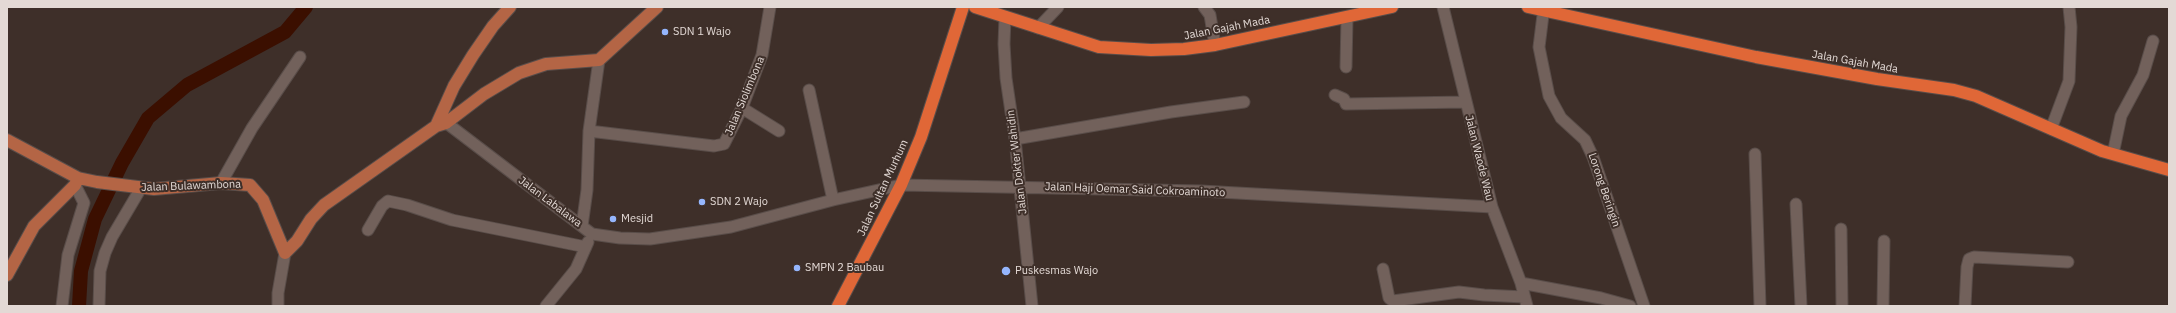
<!DOCTYPE html>
<html>
<head>
<meta charset="utf-8">
<style>
  body { margin:0 }
  #map { position:relative; width:2176px; height:313px; overflow:hidden; background:#3e2f29; font-family:"IBM Plex Sans",sans-serif }
  canvas { display:block }
  .frame { position:absolute; inset:0; border:8px solid #e3d9d5; pointer-events:none }
</style>
</head>
<body>
<div id="map">
<canvas width="2176" height="313"></canvas>
<div class="frame"></div>
</div>
<script>
const ctx = document.querySelector('canvas').getContext('2d');
ctx.lineJoin = 'round';
const shape = rows => new Path2D(rows.map(r => 'M' + r).join(''));
function trace(path, color, width, dash) { ctx.strokeStyle = color; ctx.lineWidth = width; ctx.lineCap = dash ? 'butt' : 'round'; ctx.setLineDash(dash || []); ctx.stroke(path); }
function write(font, color, halo, rows, align = 'center') {
  ctx.font = font + ' "IBM Plex Sans",sans-serif'; ctx.lineWidth = 4; ctx.setLineDash([]); ctx.textBaseline = 'middle'; ctx.strokeStyle = halo; ctx.fillStyle = color; for (const [text, x, y, turn = 0] of rows) {
    ctx.save(); ctx.translate(x, y); ctx.rotate((+turn || 0) * Math.PI / 180); ctx.textAlign = isNaN(turn) ? turn : align; if (halo) ctx.strokeText(text, 0, 0); ctx.fillText(text, 0, 0); ctx.restore();
  }
}
trace(shape([
  [79,306,81,271,95,219,122,163,148,118,187,85,285,32,306,7]
]), '#3b0f00', 14);
const minor = shape([
  [1204,7,1210,15,1215,45],
  [1443,7,1492,207,1521,283,1527,306],
  [1544,7,1539,47,1549,96,1561,118,1585,140,1593,157,1644,306],
  [1005,18,1004,44,1006,78,1015,139,1032,306],
  [1038,28,1058,7],
  [1346,67,1347,17],
  [809,90,833,200],
  [1335,95,1344,99,1346,104,1465,102],
  [742,108,779,131],
  [440,118,592,234,620,238,650,239,731,227,833,200,901,185,1201,191,1492,207],
  [2051,129,2069,81,2071,27,2069,7],
  [589,131,714,146,724,144,742,108,762,55,770,7],
  [1015,139,1171,112,1244,102],
  [1755,154,1760,306],
  [2113,154,2121,116,2143,75,2153,41],
  [221,183,252,128,300,57],
  [1796,204,1801,306],
  [582,226,587,190,589,131,599,60],
  [1841,229,1842,306],
  [368,230,382,206,388,201,407,205,452,220,586,247],
  [1383,269,1389,298,1393,301,1459,292,1484,295,1524,297],
  [1521,283,1601,298,1630,306],
  [62,306,68,255,84,203,75,185],
  [99,306,100,271,105,253,112,237,141,188],
  [278,306,278,293,285,253],
  [546,306,576,269,588,242],
  [1883,306,1884,241],
  [1965,306,1967,267,1969,259,1974,257,2068,262]
]);
const major = shape([
  [436,126,454,86,473,55,493,26,510,7],
  [7,140,78,178,97,182,154,189,221,183,250,185,263,200,285,253,297,241,311,219,324,205,436,126,446,123,484,94,519,73,546,64,599,60,657,7],
  [7,275,34,226,75,185,78,178]
]);
const highway = shape([
  [975,7,1099,47,1151,50,1184,49,1215,45,1392,7],
  [1528,7,1756,57,1877,79,1954,90,1976,96,2102,151,2169,170],
  [838,306,901,185,921,137,963,7]
]);
trace(minor, '#594d49', 13);
trace(major, '#594d49', 14);
trace(highway, '#594d49', 14);
trace(minor, '#72615b', 11);
trace(major, '#b46545', 12);
trace(highway, '#e06737', 12);
for (const [x, y, r, color] of [
  [665,32,4,"#95b6fd"],
  [702,202,4,"#95b6fd"],
  [613,219,4,"#95b6fd"],
  [797,268,4,"#95b6fd"],
  [1006,271,5,"#95b6fd"]
]) { const dot = new Path2D(); dot.arc(x, y, r, 0, 2 * Math.PI); ctx.fillStyle = color; ctx.fill(dot); trace(dot, '#3e2f29', 1.5); }
write('11px', '#e3d9d5', '#3e2f29', [
  ["Jalan Gajah Mada",1227,28,-11],
  ["Jalan Gajah Mada",1855,62,10],
  ["Jalan Siolimbona",745,96,-67],
  ["Jalan Waode Wau",1479,158,76],
  ["Jalan Dokter Wahidin",1017,162,-97],
  ["Jalan Bulawambona",191,186,-2],
  ["Jalan Sultan Murhum",883,188,-65],
  ["Jalan Haji Oemar Said Cokroaminoto",1135,190,2],
  ["Lorong Beringin",1604,190,71],
  ["Jalan Labalawa",550,202,37]
]);
write('11px', '#e3d9d5', '#3e2f29', [
  ["SDN 1 Wajo",673,32],
  ["SDN 2 Wajo",710,202],
  ["Mesjid",621,219],
  ["SMPN 2 Baubau",805,268],
  ["Puskesmas Wajo",1015,271]
], 'left');
</script>
</body>
</html>
